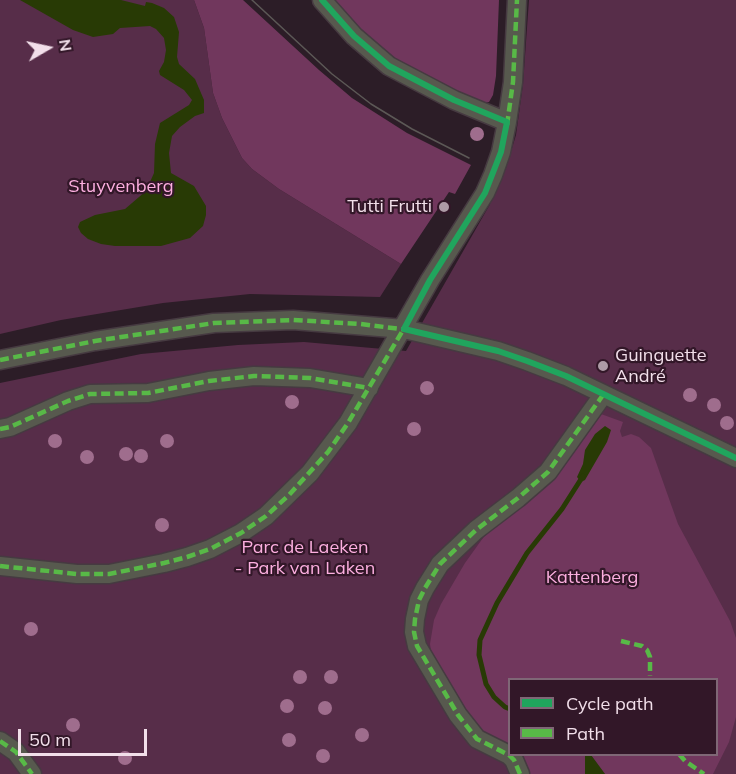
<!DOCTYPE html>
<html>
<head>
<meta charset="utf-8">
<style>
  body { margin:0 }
  #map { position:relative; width:736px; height:774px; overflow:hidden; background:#2c1d27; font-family:Mulish,sans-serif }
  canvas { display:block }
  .legend { position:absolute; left:508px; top:678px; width:210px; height:78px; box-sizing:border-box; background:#321728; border:2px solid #7f6776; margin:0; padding:8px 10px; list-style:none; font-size:18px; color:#f2dfea }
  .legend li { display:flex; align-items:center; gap:12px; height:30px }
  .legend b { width:30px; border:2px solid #7f6776 }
  .north { position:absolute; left:18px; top:18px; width:60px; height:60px; -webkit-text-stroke:4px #321728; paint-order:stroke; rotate:81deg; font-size:16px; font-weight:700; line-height:24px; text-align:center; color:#f2dfea }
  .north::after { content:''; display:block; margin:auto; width:21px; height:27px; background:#f2dfea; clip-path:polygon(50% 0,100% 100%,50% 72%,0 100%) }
  .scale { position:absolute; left:18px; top:729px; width:129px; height:27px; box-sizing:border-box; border:3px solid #f2dfea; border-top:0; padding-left:8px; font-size:18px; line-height:21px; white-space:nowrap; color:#f2dfea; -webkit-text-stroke:4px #321728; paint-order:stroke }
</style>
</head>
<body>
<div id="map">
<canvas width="736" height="774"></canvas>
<ul class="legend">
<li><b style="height:8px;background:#20a55d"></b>Cycle path</li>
<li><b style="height:8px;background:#58b947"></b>Path</li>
</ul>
<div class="north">N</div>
<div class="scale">50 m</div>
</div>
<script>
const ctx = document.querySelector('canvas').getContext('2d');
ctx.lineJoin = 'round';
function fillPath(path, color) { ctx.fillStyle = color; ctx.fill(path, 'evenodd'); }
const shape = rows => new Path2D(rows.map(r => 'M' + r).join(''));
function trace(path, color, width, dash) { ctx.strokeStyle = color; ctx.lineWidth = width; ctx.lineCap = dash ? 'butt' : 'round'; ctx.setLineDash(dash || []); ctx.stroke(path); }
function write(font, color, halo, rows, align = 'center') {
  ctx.font = font + ' Mulish,sans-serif'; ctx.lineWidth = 4.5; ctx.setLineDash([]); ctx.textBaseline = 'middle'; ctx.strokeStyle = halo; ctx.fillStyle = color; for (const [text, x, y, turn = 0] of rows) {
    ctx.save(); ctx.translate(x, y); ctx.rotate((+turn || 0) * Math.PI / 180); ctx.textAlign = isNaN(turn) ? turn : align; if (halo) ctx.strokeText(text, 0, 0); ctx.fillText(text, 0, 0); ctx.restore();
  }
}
fillPath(shape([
  [0,0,194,0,204,28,213,93,222,118,242,158,252,169,279,189,401,264,380,297,250,294,163,303,61,320,0,334],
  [529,0,736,0,736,774,0,774,0,383,141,354,238,345,304,342,406,351,489,206,506,168,516,135,523,84],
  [510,680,716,680,716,754,510,754]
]), '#572d49');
fillPath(shape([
  [194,0,243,0,319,70,352,98,407,133,471,165,455,194,449,192,401,264,279,189,252,169,242,158,222,118,213,93,204,28],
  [327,0,499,0,496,76,493,95,489,102,479,104,389,61],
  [601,414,623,422,620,431,622,437,631,434,639,437,651,448,678,524,730,621,736,638,736,717,729,742,713,774,605,774,591,755,716,754,716,680,510,680,509,746,482,733,458,700,432,657,430,644,434,620,441,604,465,563,483,538],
  [520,755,585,755,585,774,527,774,525,762]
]), '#71375d');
fillPath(shape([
  [20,0,121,0,145,6,146,2,152,3,164,8,174,17,179,32,177,57,179,64,195,79,204,100,204,113,195,116,180,127,172,136,169,153,171,173,194,186,206,206,206,215,203,226,190,238,161,246,115,246,101,244,88,239,81,233,78,227,80,222,95,215,125,209,146,191,154,173,155,144,160,123,189,105,192,100,184,90,160,75,159,71,164,62,166,50,164,38,156,29,150,26,120,28,113,34,93,37,73,30],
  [605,426,611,430,607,442,585,480,581,482,577,477,583,464,585,450,595,434],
  [585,755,591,755,605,774,585,774]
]), '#283a05');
trace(shape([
  [510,709,505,707,494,697,486,684,479,655,480,640,497,603,527,553,562,509,583,476]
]), '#283a05', 5);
const minor = shape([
  [322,0,354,36,389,66,454,100,507,122],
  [0,360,95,341,214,323,293,320,404,329,498,351,527,361,566,376,736,458],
  [0,429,10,427,68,401,90,394,148,393,209,381,254,376,310,378,369,388],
  [0,566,77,574,109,574,164,563,187,557,210,549,241,533,266,516,310,473,348,423,430,280,485,193,493,175,501,152,507,122,513,82,517,0],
  [0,741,16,752,32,774],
  [520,774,514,760,509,755,477,739,458,715,417,646,414,632,415,619,419,600,425,588,440,564,476,530,518,498,548,472,603,395]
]);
trace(minor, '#463a41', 21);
trace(minor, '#57594e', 18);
trace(shape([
  [252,0,332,74,371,104,412,129,469,158]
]), '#5c5856', 1.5);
trace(shape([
  [507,125,513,82,517,0],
  [0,360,95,341,214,323,293,320,361,324,408,330],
  [0,429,10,427,68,401,90,394,148,393,209,381,254,376,310,378,369,388],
  [0,566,77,574,109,574,164,563,187,557,210,549,241,533,266,516,289,495,328,452,348,423,406,325],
  [621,641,642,646,647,650,650,657,650,676],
  [0,741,16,752,32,774],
  [679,754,685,761,704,774],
  [520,774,514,760,509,755,477,739,458,715,417,646,414,632,415,619,419,600,425,588,440,564,476,530,518,498,548,472,603,395]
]), '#58b947', 4.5, [9, 4.5]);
trace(shape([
  [322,0,354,36,389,66,454,100,507,122,501,152,485,193,430,280,404,329,498,351,527,361,566,376,736,458]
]), '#20a55d', 6);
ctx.fillStyle = '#9f6d8d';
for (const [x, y] of [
  [477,134],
  [427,388],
  [690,395],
  [292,402],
  [714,405],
  [727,423],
  [414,429],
  [55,441],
  [167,441],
  [126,454],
  [141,456],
  [87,457],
  [162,525],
  [31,629],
  [300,677],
  [331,677],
  [287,706],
  [325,708],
  [73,725],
  [362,735],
  [289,740],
  [323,756],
  [125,758]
]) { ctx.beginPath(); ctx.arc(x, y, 7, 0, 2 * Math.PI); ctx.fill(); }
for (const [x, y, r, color] of [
  [444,207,6,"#ad9ba6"],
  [603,366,6,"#ad9ba6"]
]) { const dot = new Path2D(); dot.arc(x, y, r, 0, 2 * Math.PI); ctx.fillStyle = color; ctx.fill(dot); trace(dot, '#321728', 2); }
write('18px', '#fdafe0', '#321728', [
  ["Stuyvenberg",121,187],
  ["Parc de Laeken",305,548],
  ["- Park van Laken",305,569],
  ["Kattenberg",592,578]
]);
write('18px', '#f2dfea', '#321728', [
  ["Tutti Frutti",432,207],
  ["Guinguette",615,356,"left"],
  ["André",615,377,"left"]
], 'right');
</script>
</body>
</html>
